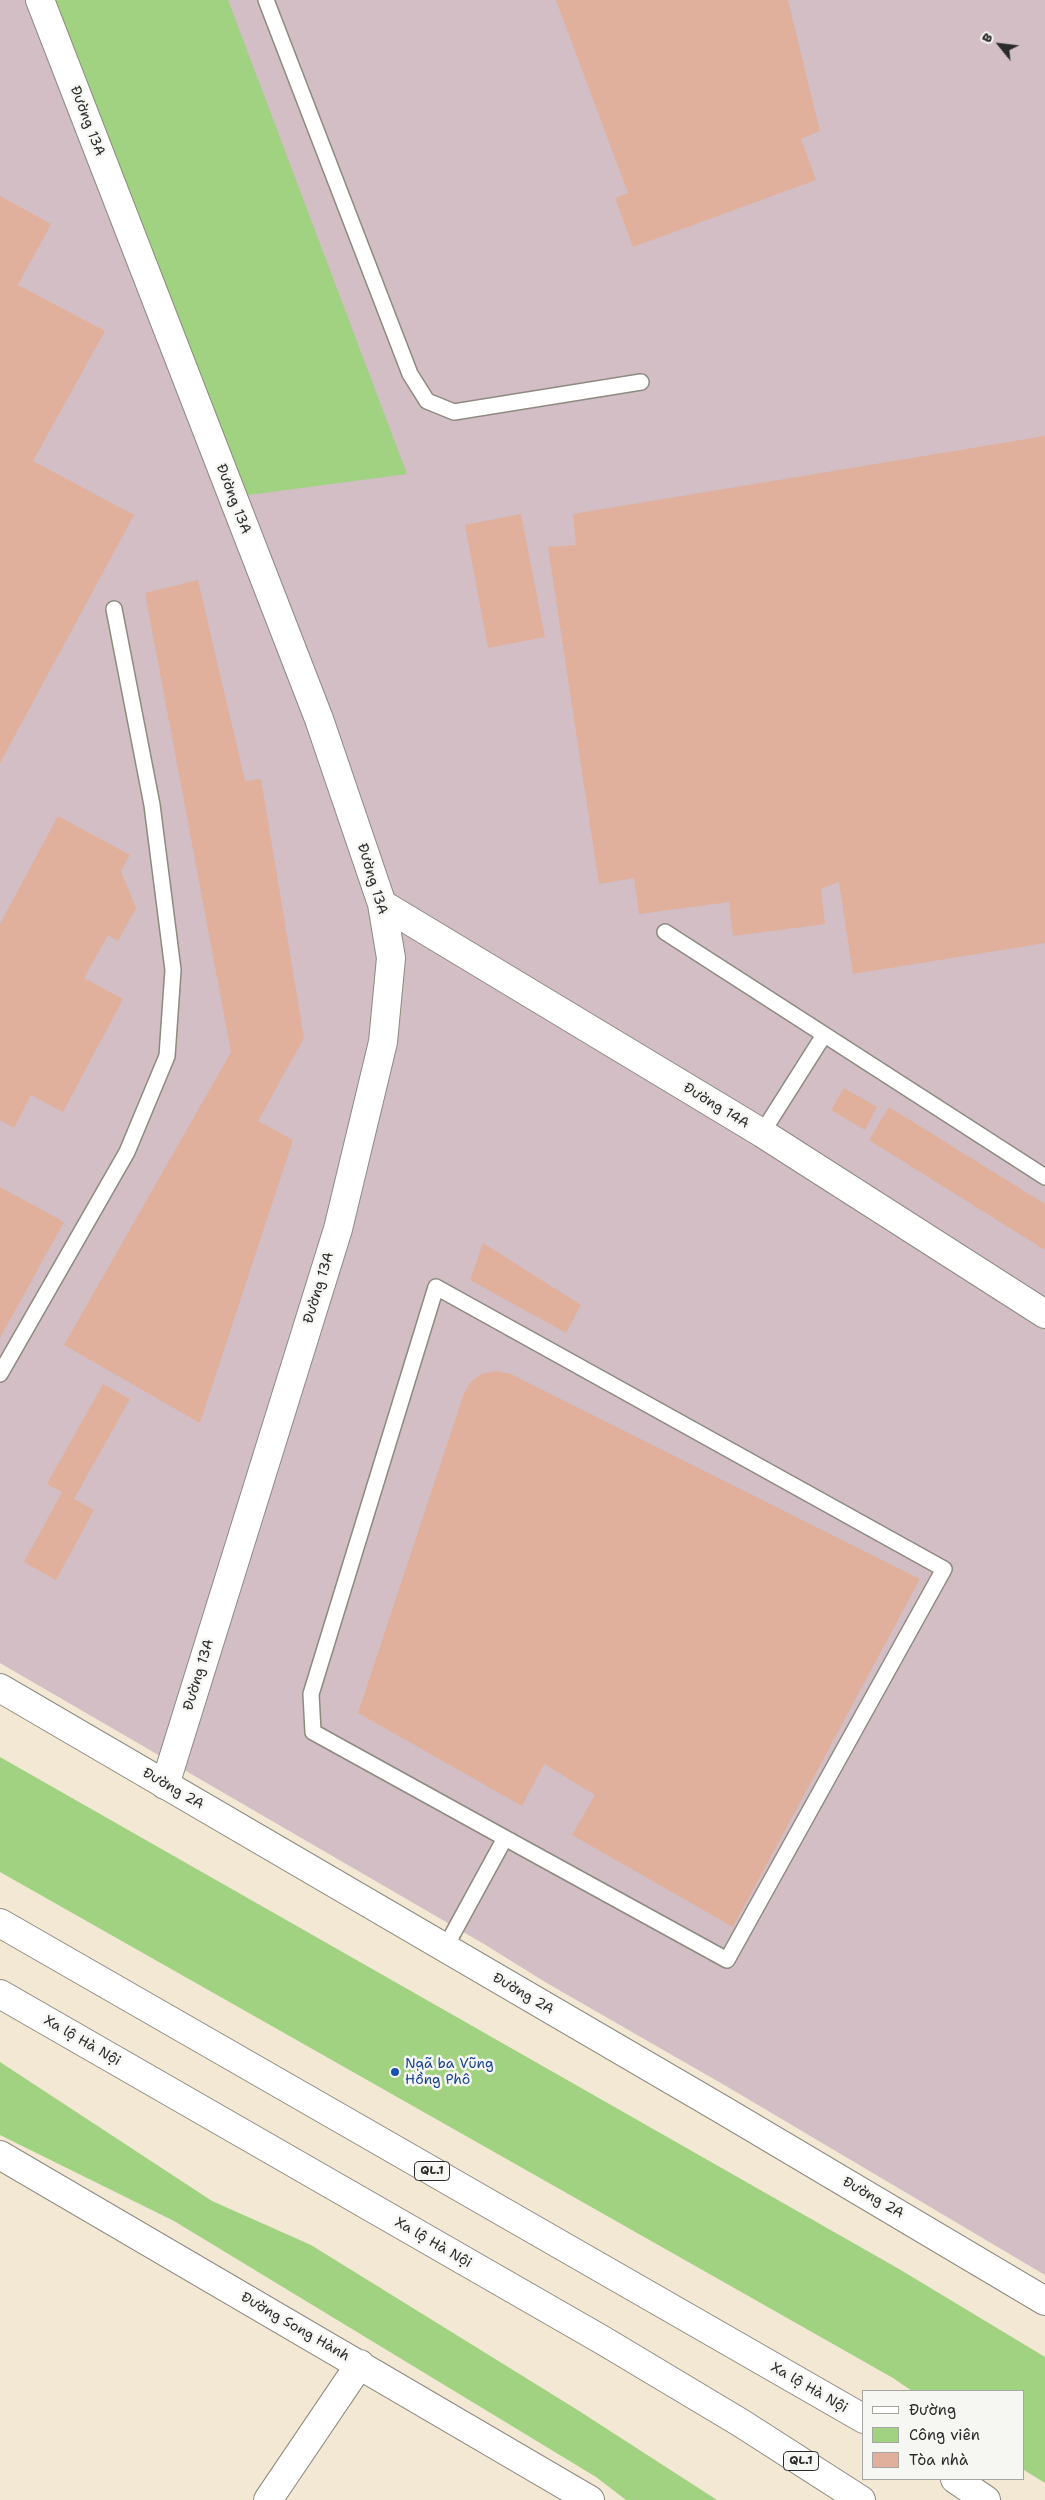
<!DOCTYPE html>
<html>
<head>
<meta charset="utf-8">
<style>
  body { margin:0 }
  #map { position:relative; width:1045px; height:2500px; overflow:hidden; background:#f2e8d4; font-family:"Shantell Sans",sans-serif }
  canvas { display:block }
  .legend { position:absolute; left:862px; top:2390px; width:162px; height:90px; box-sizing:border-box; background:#f6f6f2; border:1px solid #a5a5a2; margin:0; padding:6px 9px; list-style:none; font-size:15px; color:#2b2b2b }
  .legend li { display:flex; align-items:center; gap:10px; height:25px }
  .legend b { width:25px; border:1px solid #a5a5a2 }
  .north { position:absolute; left:975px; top:20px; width:50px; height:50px; -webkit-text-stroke:4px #f6f6f2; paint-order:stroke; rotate:299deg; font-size:14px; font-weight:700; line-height:20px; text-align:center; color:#2b2b2b }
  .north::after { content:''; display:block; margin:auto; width:18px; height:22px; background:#2b2b2b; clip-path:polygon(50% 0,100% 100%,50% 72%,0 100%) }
</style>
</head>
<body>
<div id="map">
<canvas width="1045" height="2500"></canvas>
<ul class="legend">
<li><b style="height:6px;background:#fff"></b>Đường</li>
<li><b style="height:14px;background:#a0d281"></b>Công viên</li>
<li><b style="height:14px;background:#e0b09c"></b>Tòa nhà</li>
</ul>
<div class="north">B</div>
</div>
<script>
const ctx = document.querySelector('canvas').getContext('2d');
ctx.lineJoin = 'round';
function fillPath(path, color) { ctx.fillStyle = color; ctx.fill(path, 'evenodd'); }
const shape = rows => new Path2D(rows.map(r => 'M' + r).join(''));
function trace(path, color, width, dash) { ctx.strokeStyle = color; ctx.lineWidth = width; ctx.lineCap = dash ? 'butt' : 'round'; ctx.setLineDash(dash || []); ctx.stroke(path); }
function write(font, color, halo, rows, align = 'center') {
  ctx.font = font + ' "Shantell Sans",sans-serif'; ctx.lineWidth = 5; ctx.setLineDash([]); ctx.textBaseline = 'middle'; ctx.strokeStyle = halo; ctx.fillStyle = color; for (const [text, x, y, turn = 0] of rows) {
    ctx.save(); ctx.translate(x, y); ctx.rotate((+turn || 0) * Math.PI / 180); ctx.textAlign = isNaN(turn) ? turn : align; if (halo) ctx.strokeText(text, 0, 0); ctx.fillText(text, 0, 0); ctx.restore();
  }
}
fillPath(shape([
  [0,0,1045,0,1045,2275,726,2086,545,1982,484,1944,0,1663]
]), '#d2bec4');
fillPath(shape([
  [48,0,228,0,407,474,241,496],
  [0,1757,899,2269,1045,2357,1045,2483,1024,2470,1024,2391,912,2391,893,2378,0,1872],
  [0,2062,212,2201,311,2245,576,2409,717,2500,626,2500,596,2477,174,2221,0,2135]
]), '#a0d281');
fillPath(shape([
  [556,0,788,0,820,131,801,139,816,180,633,247,615,198,628,193],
  [0,196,51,224,18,285,105,331,33,461,134,515,0,763],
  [1045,436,1045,943,853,974,839,882,821,889,825,924,733,936,729,902,639,914,634,878,599,884,548,547,576,545,573,514],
  [521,514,545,637,488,648,465,525],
  [198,580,245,781,261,779,304,1038,258,1121,293,1140,200,1423,64,1345,231,1052,145,593],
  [58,816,130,855,121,871,136,908,118,941,108,935,84,978,123,999,63,1112,31,1095,14,1128,0,1120,0,924],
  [844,1088,877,1107,865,1130,831,1110],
  [889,1107,1045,1204,1045,1250,869,1140],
  [0,1187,64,1222,0,1338],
  [483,1243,581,1305,566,1333,470,1280],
  [496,1371,511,1374,920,1579,733,1927,572,1835,595,1795,544,1764,522,1806,358,1713,463,1396,470,1383,481,1374],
  [103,1384,130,1399,74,1499,94,1510,56,1580,24,1562,62,1492,47,1484]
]), '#e0b09c');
const service = shape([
  [266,0,410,374,427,401,454,412,641,382],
  [665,932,1045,1177],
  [762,1133,824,1035],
  [0,1374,127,1152,167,1056,173,970,152,805,114,609],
  [445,1948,505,1838,313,1732,311,1694,436,1287,944,1569,727,1960,505,1838]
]);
const minor = shape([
  [40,0,319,719,382,904,391,958,383,1042,338,1229,165,1785],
  [382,904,762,1133,1045,1314],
  [0,2155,590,2500],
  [268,2500,360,2364]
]);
const tertiary = shape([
  [0,1688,723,2110,1045,2301]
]);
const trunk = shape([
  [0,1923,864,2419],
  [0,1994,604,2341,741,2423,861,2500],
  [955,2479,986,2500]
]);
trace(service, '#8e8a80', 18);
trace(minor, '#8e8a80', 30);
trace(tertiary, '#8e8a80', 30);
trace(trunk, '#8e8a80', 30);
trace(service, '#fff', 15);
trace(minor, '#fff', 28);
trace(tertiary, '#fff', 28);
trace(trunk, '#fff', 28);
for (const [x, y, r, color] of [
  [395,2072,5,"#1a4fb4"]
]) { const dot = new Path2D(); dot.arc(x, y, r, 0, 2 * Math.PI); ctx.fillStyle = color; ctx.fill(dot); trace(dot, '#f6f6f2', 2); }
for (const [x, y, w] of [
  [432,2171,35],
  [801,2461,35]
]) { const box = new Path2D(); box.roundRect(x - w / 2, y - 9.5, w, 19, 4); ctx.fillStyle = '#f6f6f2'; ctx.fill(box); trace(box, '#2b2b2b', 1); }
write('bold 12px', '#2b2b2b', null, [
  ["QL.1",432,2171],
  ["QL.1",801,2461]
]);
write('14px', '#2b2b2b', '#f6f6f2', [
  ["Đường 13A",87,121,69],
  ["Đường 13A",233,499,69],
  ["Đường 13A",372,879,73],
  ["Đường 14A",716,1106,31],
  ["Đường 13A",319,1288,-73],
  ["Đường 13A",199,1675,-73],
  ["Đường 2A",173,1789,30],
  ["Đường 2A",523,1994,30],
  ["Xa lộ Hà Nội",82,2041,30],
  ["Đường 2A",873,2198,30],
  ["Xa lộ Hà Nội",433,2243,30],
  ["Đường Song Hành",295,2327,30],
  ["Xa lộ Hà Nội",809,2388,30]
]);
write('14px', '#164399', '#f6f6f2', [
  ["Ngã ba Vũng",405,2064],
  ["Hồng Phô",405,2080]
], 'left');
</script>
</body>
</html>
